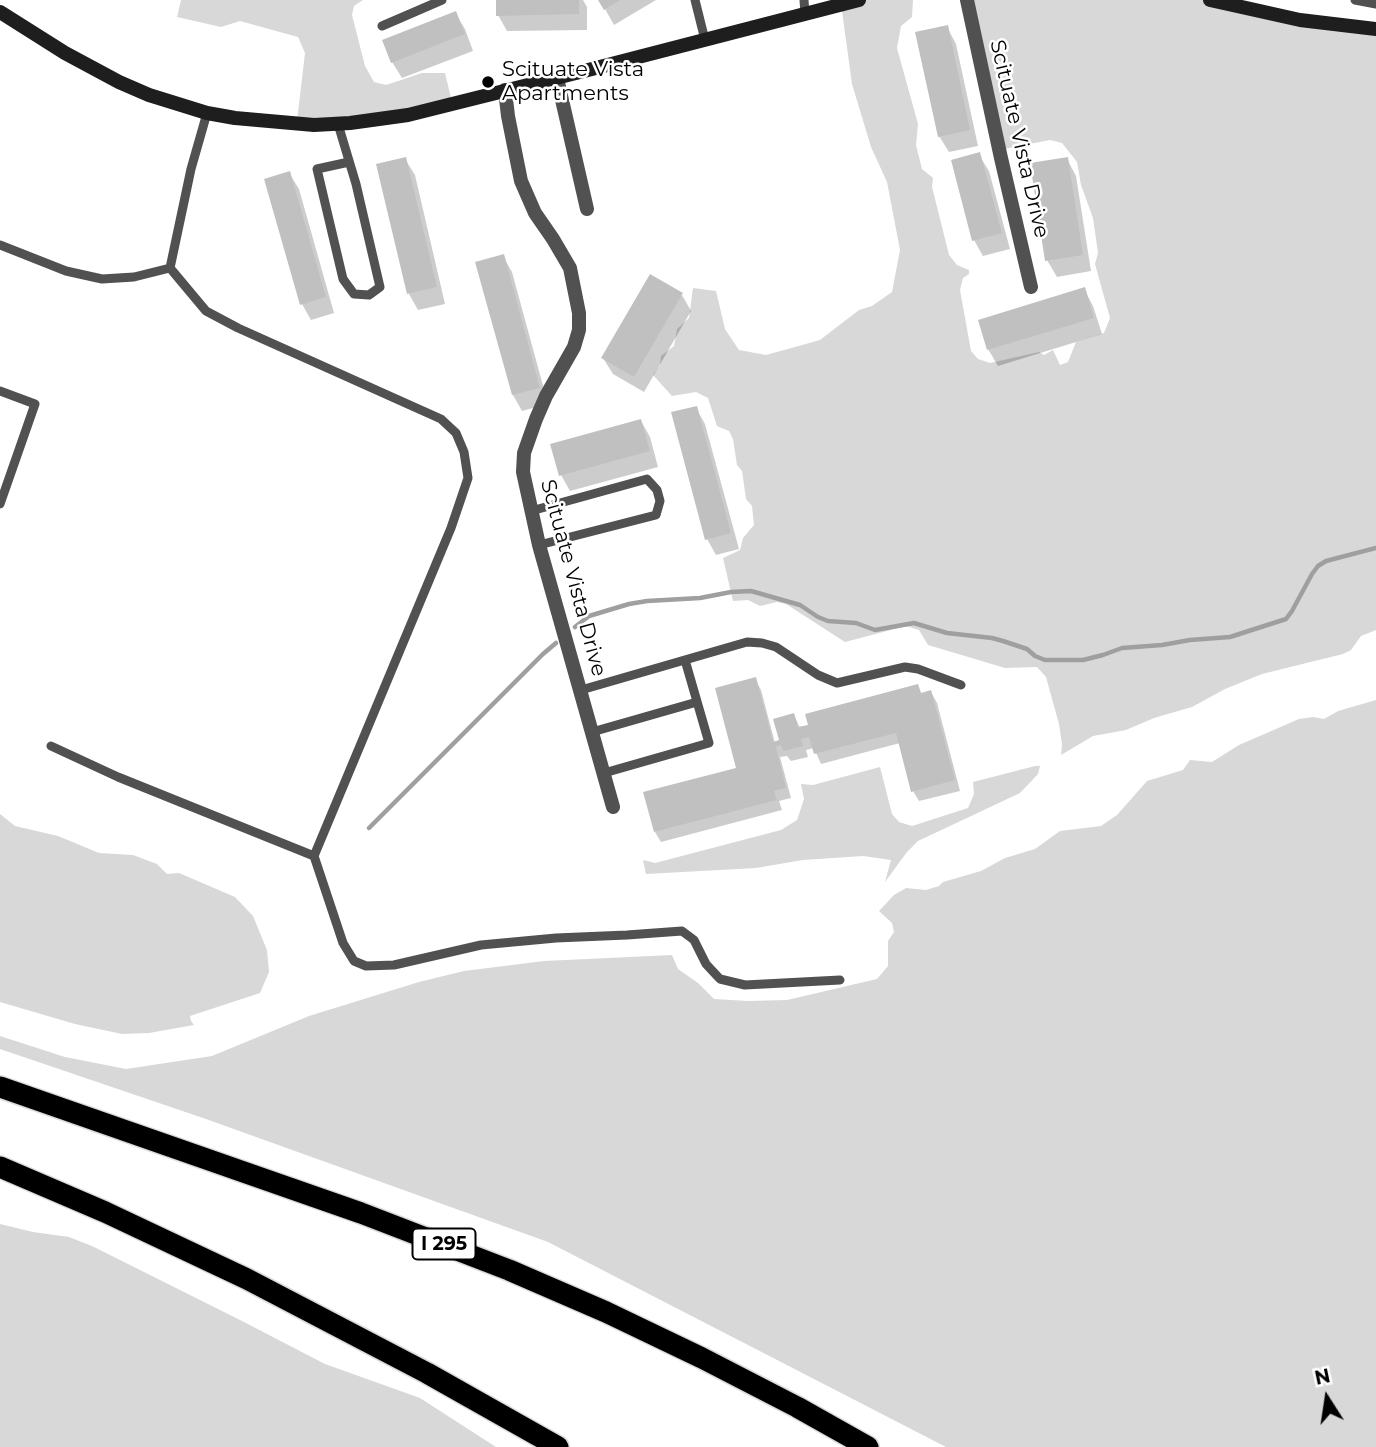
<!DOCTYPE html>
<html>
<head>
<meta charset="utf-8">
<style>
  body { margin:0 }
  #map { position:relative; width:1376px; height:1447px; overflow:hidden; background:#fff; font-family:Montserrat,sans-serif }
  canvas { display:block }
  .north { position:absolute; left:1292px; top:1363px; width:70px; height:70px; -webkit-text-stroke:5px #fff; paint-order:stroke; rotate:348deg; font-size:19px; font-weight:700; line-height:28px; text-align:center; color:#000 }
  .north::after { content:''; display:block; margin:auto; width:24px; height:32px; background:#000; clip-path:polygon(50% 0,100% 100%,50% 72%,0 100%) }
</style>
</head>
<body>
<div id="map">
<canvas width="1376" height="1447"></canvas>
<div class="north">N</div>
</div>
<script>
const ctx = document.querySelector('canvas').getContext('2d');
ctx.lineJoin = 'round';
function fillPath(path, color) { ctx.fillStyle = color; ctx.fill(path, 'evenodd'); }
const shape = rows => new Path2D(rows.map(r => 'M' + r).join(''));
function trace(path, color, width, dash) { ctx.strokeStyle = color; ctx.lineWidth = width; ctx.lineCap = dash ? 'butt' : 'round'; ctx.setLineDash(dash || []); ctx.stroke(path); }
function write(font, color, halo, rows, align = 'center') {
  ctx.font = font + ' Montserrat,sans-serif'; ctx.lineWidth = 5; ctx.setLineDash([]); ctx.textBaseline = 'middle'; ctx.strokeStyle = halo; ctx.fillStyle = color; for (const [text, x, y, turn = 0] of rows) {
    ctx.save(); ctx.translate(x, y); ctx.rotate((+turn || 0) * Math.PI / 180); ctx.textAlign = isNaN(turn) ? turn : align; if (halo) ctx.strokeText(text, 0, 0); ctx.fillText(text, 0, 0); ctx.restore();
  }
}
fillPath(shape([
  [181,0,363,0,354,6,352,15,365,66,374,82,386,85,422,73,445,73,452,102,412,113,297,121,305,53,298,37,240,21,221,27,177,17],
  [853,0,913,0,912,17,901,26,897,48,918,124,916,145,922,169,933,178,932,187,949,255,957,265,969,270,969,274,963,278,960,290,971,351,978,359,990,363,1039,352,1044,355,1053,350,1060,365,1068,362,1076,342,1104,333,1110,318,1095,264,1098,253,1093,218,1081,185,1077,162,1062,143,1050,140,999,150,967,0,1213,0,1376,27,1376,630,1361,636,1351,650,1343,654,1262,674,1225,689,1192,707,1154,718,1126,730,1093,736,1061,755,1062,744,1059,724,1046,677,1037,667,1005,668,928,645,919,630,906,626,845,642,786,604,777,602,760,606,748,600,733,601,723,558,740,550,743,538,754,525,752,506,746,499,742,471,737,465,733,439,729,431,717,426,708,398,696,392,672,396,653,375,660,365,661,356,674,346,677,329,689,318,693,288,716,291,725,329,739,350,766,355,820,340,859,310,872,306,892,292,900,250,887,182,871,147,852,84,841,4],
  [1376,700,1376,1447,946,1447,548,1242,206,1119,0,1049,0,1036,65,1057,126,1069,212,1056,309,1016,419,982,464,971,544,961,672,955,678,969,698,983,714,999,748,1001,787,1000,877,979,888,966,888,941,894,932,892,923,879,911,894,895,906,888,926,890,939,886,943,882,981,871,1005,858,1035,849,1060,831,1101,826,1117,815,1147,781,1183,770,1190,760,1212,762,1239,745,1299,719,1313,717,1324,719,1338,711],
  [1035,766,1040,766,1038,774,1020,793,918,841,907,852,885,882,891,860,863,856,803,860,756,868,646,874,643,860,655,863,781,830,797,820,804,799,801,784,813,785,880,767,892,814,899,822,912,826,968,808,974,794,973,782],
  [0,814,15,826,58,836,99,853,133,855,157,864,167,874,179,873,235,897,253,916,267,950,269,972,260,993,190,1016,191,1021,194,1025,149,1033,122,1034,75,1024,0,1002],
  [0,1224,33,1232,69,1237,92,1246,242,1321,325,1364,420,1398,496,1447,0,1447]
]), '#d8d8d8');
fillPath(shape([
  [497,0,583,0,587,7,587,30,507,31,498,15],
  [600,0,656,0,614,25],
  [455,13,465,29,473,51,402,78,392,62],
  [947,27,956,44,978,146,949,152,939,136],
  [979,155,989,171,1010,249,983,256,974,240],
  [405,159,415,175,445,304,418,310,409,294,378,166],
  [1067,159,1076,176,1091,271,1057,277,1047,260],
  [289,173,299,189,334,313,311,320,302,304],
  [503,256,512,272,548,404,522,411,513,395,477,263],
  [1084,289,1093,306,1102,334,998,366,988,349],
  [682,295,691,311,644,392,613,374,603,358],
  [696,408,705,424,739,549,716,555,707,539],
  [641,421,650,437,658,467,570,491,561,475],
  [755,679,761,690,775,743,781,741,794,715,800,728,917,686,922,695,931,692,937,703,960,791,919,801,913,791,900,743,821,764,814,748,806,750,808,757,791,761,787,756,780,757,791,798,779,801,782,810,661,842,655,832,738,769]
]), '#0003');
trace(shape([
  [575,627,589,616,629,604,647,601,700,598,731,592,751,591,800,605,818,617,828,621,856,623,875,630,914,623,947,633,992,638,1003,641,1027,649,1035,656,1045,660,1083,660,1103,655,1122,648,1162,645,1190,640,1230,637,1286,619,1292,611,1312,574,1318,566,1326,561,1376,548],
  [369,828,543,654,556,643]
]), '#9f9f9f', 4.5);
fillPath(shape([
  [496,0,579,0,579,14,496,16],
  [598,0,620,0,604,10],
  [456,11,465,34,391,63,382,40],
  [948,25,970,130,938,137,915,32],
  [980,152,1002,233,972,241,951,160],
  [406,157,437,287,407,294,376,164],
  [1068,157,1083,255,1045,261,1030,163],
  [290,171,326,297,300,305,264,179],
  [504,254,540,388,512,395,475,262],
  [650,274,683,293,634,377,601,358],
  [1085,287,1094,318,987,350,978,320],
  [697,406,731,533,705,540,671,412],
  [641,419,650,451,559,476,550,444],
  [756,677,773,742,779,740,773,719,794,713,798,727,808,725,805,714,918,684,921,693,931,690,955,780,911,792,896,733,814,754,809,737,801,739,803,746,783,751,781,745,776,747,786,788,774,791,777,800,654,832,643,792,736,768,715,688]
]), '#c0c0c0');
const highway = shape([
  [0,1087,361,1213,509,1270,606,1312,702,1358,797,1407,868,1447],
  [0,1167,105,1212,247,1279,427,1373,558,1447]
]);
trace(highway, '#dbdbdb', 24);
trace(shape([
  [695,0,705,40],
  [804,0,805,14],
  [1355,0,1376,4],
  [382,26,442,0],
  [338,124,356,184,380,287,369,295,354,294,343,279,317,169,349,162],
  [0,245,66,271,102,279,134,277,170,268],
  [170,268,206,311,238,328,441,419,456,433,464,452,468,478,451,528,314,856,343,943,354,961,366,966,394,965,481,945,556,938,627,935,682,931,694,940,706,964,720,979,745,985,840,980],
  [170,268,191,169,207,113],
  [0,391,35,404,0,504],
  [531,511,647,479,657,490,660,501,656,515,539,545],
  [581,690,747,642,762,643,776,647,818,675,837,683,905,667,918,669,961,685],
  [592,732,697,702],
  [51,746,118,777,314,856],
  [604,773,709,743,685,660]
]), '#515151', 9);
trace(shape([
  [967,0,1001,158,1031,287],
  [557,78,587,209],
  [505,90,508,116,521,181,535,213,553,239,570,268,579,313,579,330,574,347,546,396,536,419,524,453,523,472,539,545,613,807]
]), '#515151', 14);
trace(shape([
  [1210,0,1300,20,1376,29],
  [0,12,65,53,119,82,149,95,207,113,235,118,314,125,350,123,408,115,592,69,859,0]
]), '#1e1e1e', 14);
trace(highway, '#000', 21);
for (const [x, y, r, color] of [
  [488,82,7,"#000"]
]) { const dot = new Path2D(); dot.arc(x, y, r, 0, 2 * Math.PI); ctx.fillStyle = color; ctx.fill(dot); trace(dot, '#fff', 2.5); }
for (const [x, y, w] of [
  [444,1244,63]
]) { const box = new Path2D(); box.roundRect(x - w / 2, y - 15.5, w, 31, 5); ctx.fillStyle = '#fff'; ctx.fill(box); trace(box, '#000', 2); }
write('bold 19px', '#000', null, [
  ["I 295",444,1244]
]);
write('21px', '#000', '#fff', [
  ["Scituate Vista",502,70],
  ["Apartments",502,94]
], 'left');
write('21px', '#000', '#fff', [
  ["Scituate Vista Drive",1019,139,77],
  ["Scituate Vista Drive",573,578,75]
]);
</script>
</body>
</html>
